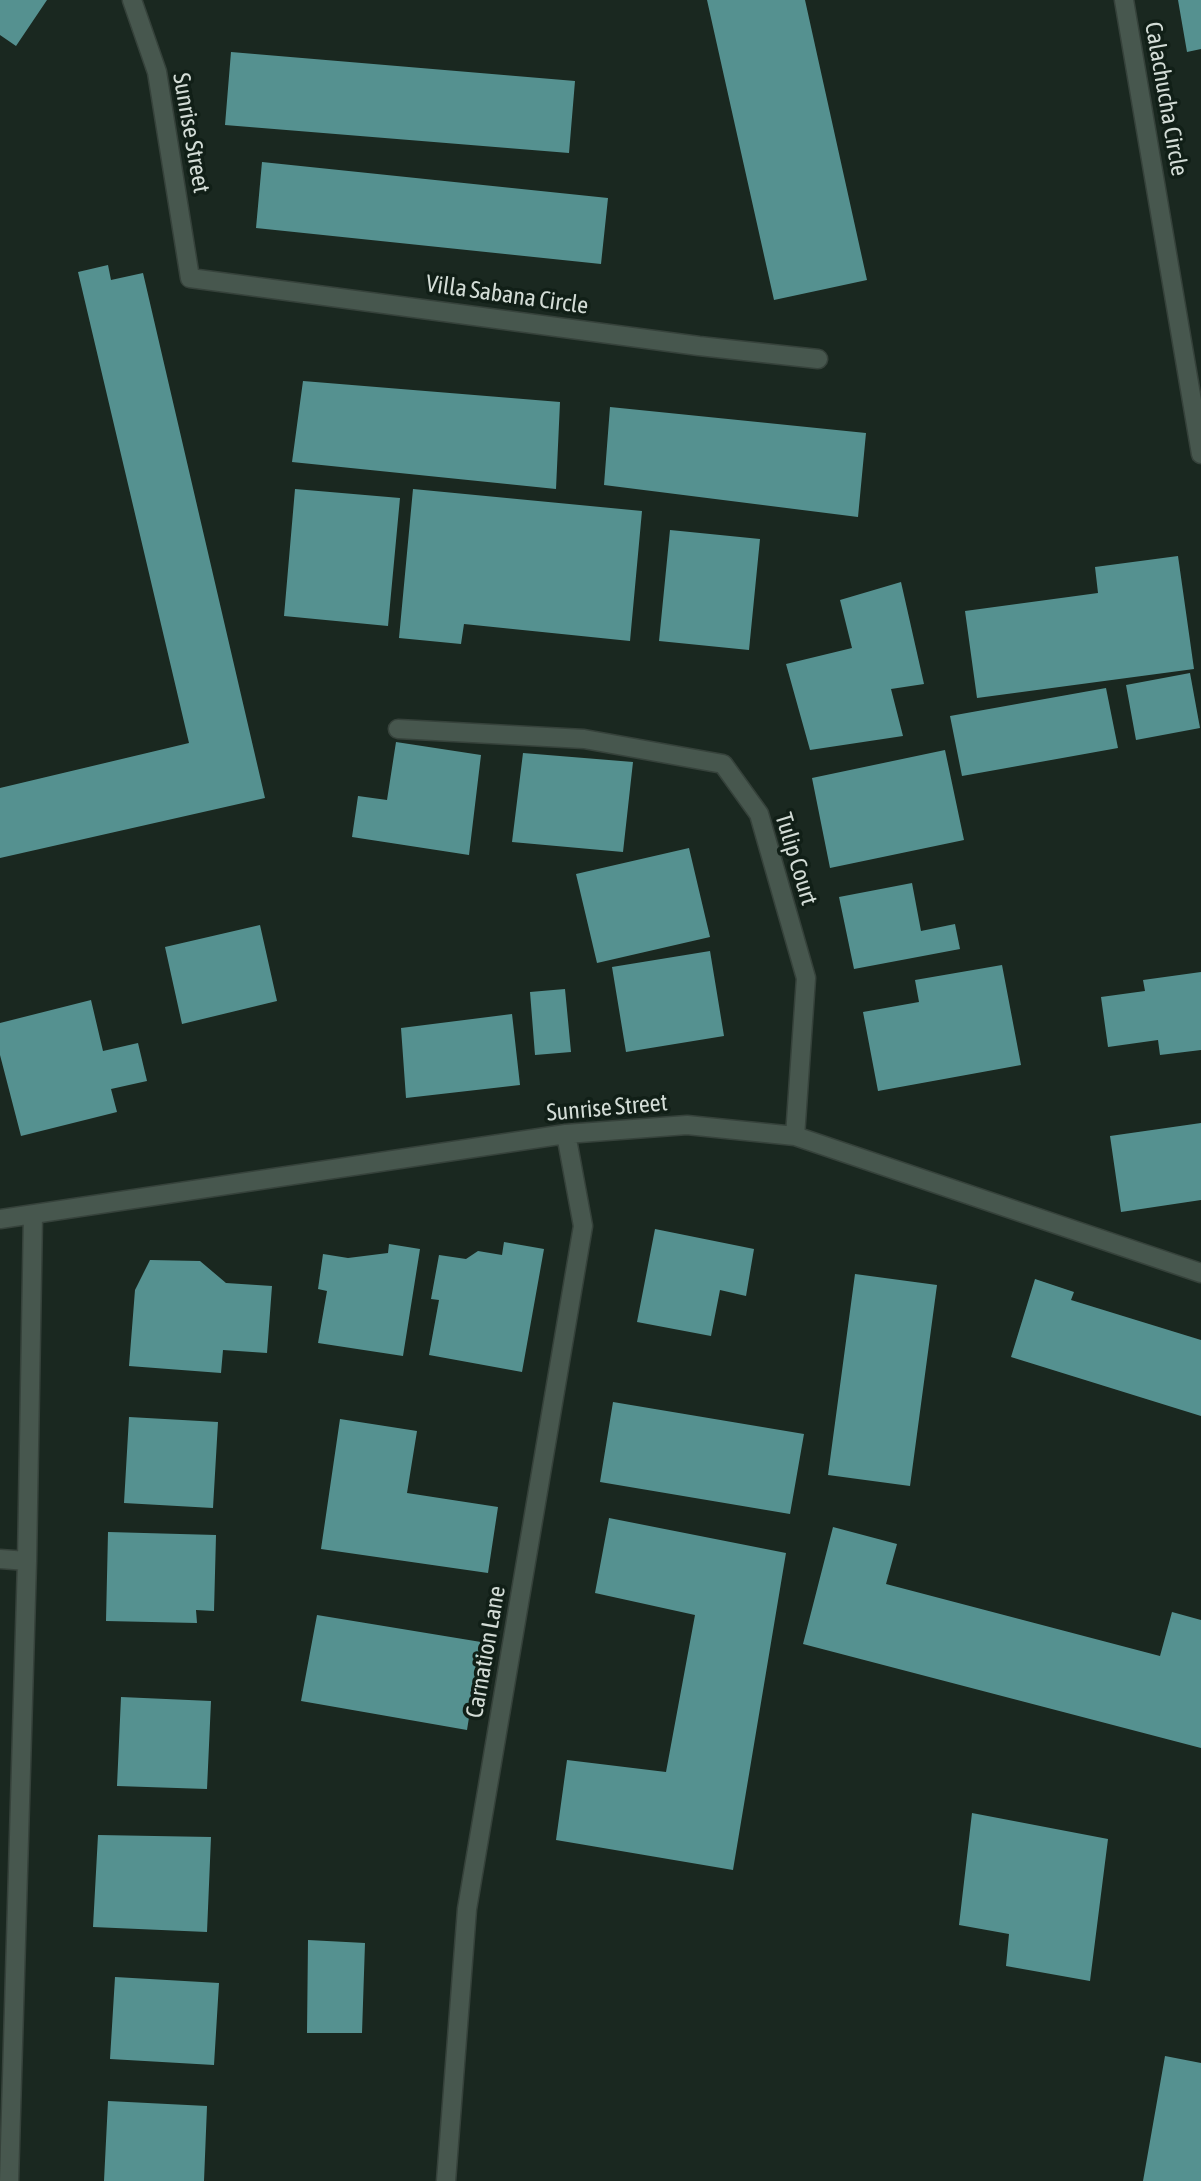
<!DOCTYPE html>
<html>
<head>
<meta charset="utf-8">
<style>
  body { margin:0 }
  canvas { display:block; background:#1a2820 }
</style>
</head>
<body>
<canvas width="1201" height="2181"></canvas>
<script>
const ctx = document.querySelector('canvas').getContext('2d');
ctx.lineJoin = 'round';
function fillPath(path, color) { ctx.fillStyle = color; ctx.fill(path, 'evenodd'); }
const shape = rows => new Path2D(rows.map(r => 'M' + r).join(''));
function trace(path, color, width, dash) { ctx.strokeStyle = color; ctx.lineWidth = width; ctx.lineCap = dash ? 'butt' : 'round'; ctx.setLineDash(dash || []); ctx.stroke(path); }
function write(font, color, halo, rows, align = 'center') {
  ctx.font = font + ' "Asap Condensed",sans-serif'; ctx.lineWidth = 7; ctx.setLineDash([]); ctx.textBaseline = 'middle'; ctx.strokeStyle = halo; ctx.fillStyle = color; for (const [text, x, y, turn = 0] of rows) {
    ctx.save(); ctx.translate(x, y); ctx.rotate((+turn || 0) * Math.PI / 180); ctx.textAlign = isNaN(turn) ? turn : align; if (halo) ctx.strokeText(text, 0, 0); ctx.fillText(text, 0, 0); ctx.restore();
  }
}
fillPath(shape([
  [0,0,47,0,16,46,0,35],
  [707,0,805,0,867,280,774,300],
  [1178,0,1201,0,1201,49,1187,52],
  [231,52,575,81,569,153,225,125],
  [262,162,608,198,601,264,256,228],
  [108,265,111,280,143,273,265,798,0,858,0,788,189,743,78,272],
  [303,381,560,402,556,489,292,462],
  [610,407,866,433,858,517,604,485],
  [295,489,400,498,388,626,284,616],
  [413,489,642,511,630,641,464,624,461,644,399,638],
  [670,530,760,539,749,650,659,641],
  [1178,556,1194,669,977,698,965,611,1098,593,1095,567],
  [901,582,924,684,891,689,903,736,810,750,786,664,852,648,840,600],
  [1190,673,1200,728,1136,740,1126,685],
  [1106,688,1118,748,962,776,950,716],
  [396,742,481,755,469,855,352,837,358,796,387,800],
  [945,750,964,840,830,868,812,778],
  [523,753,633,762,623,852,512,842],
  [689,848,710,937,597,963,576,874],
  [912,883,921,931,955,924,960,949,854,969,839,897],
  [260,925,277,1001,182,1024,165,947],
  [710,951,724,1036,626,1052,612,967],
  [1002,965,1021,1065,878,1091,863,1012,919,1002,915,980],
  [1201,972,1201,1050,1160,1055,1158,1040,1108,1047,1101,997,1145,991,1143,980],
  [565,989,571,1052,535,1055,530,992],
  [91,1000,103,1051,138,1043,147,1081,111,1089,117,1112,21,1136,0,1055,0,1023],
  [512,1014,520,1085,406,1098,401,1028],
  [1201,1123,1201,1200,1121,1212,1110,1136],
  [655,1229,754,1249,746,1296,720,1290,711,1336,637,1322],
  [504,1242,544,1249,522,1372,429,1355,439,1300,431,1299,439,1255,466,1259,478,1251,502,1255],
  [389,1244,420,1249,403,1356,318,1343,327,1291,318,1289,323,1254,348,1258,388,1253],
  [150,1260,200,1261,226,1283,272,1286,267,1353,223,1350,221,1373,129,1366,135,1290],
  [855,1274,937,1285,910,1486,828,1475],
  [1035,1279,1074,1292,1071,1300,1201,1340,1201,1416,1011,1357],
  [613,1402,804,1434,790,1514,600,1482],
  [129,1417,218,1422,213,1508,124,1503],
  [340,1419,417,1431,407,1493,498,1507,488,1573,321,1549],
  [609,1518,786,1553,733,1870,556,1840,567,1760,666,1772,695,1615,595,1593],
  [833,1527,897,1544,886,1584,1160,1656,1172,1612,1201,1620,1201,1748,803,1644],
  [108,1532,216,1535,214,1611,196,1610,197,1623,106,1621],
  [317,1615,481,1642,467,1730,301,1701],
  [121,1697,211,1701,207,1789,117,1786],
  [972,1813,1108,1839,1090,1981,1006,1966,1009,1934,959,1925],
  [98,1835,211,1837,207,1932,93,1927],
  [308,1940,365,1943,362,2033,307,2033],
  [115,1977,219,1983,214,2065,110,2059],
  [1165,2056,1201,2063,1201,2181,1143,2181],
  [108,2101,207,2106,204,2181,104,2181]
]), '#559190');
const minor = shape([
  [132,0,157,72,190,278,699,346,818,359],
  [1124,0,1201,454],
  [398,729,584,739,723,764,759,814,806,978,795,1136],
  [0,1219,566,1134,687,1125,795,1136,1201,1273],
  [0,1559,27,1561],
  [9,2181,27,1561,33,1215],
  [446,2181,467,1909,583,1226,566,1134]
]);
trace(minor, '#36423b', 21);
trace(minor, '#47574e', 18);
write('24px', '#d3dcd6', '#111f17', [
  ["Calachucha Circle",1166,99,80],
  ["Sunrise Street",191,133,80],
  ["Villa Sabana Circle",507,295,8],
  ["Tulip Court",796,859,73],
  ["Sunrise Street",607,1108,-5],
  ["Carnation Lane",486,1652,-80]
]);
</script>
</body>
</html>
